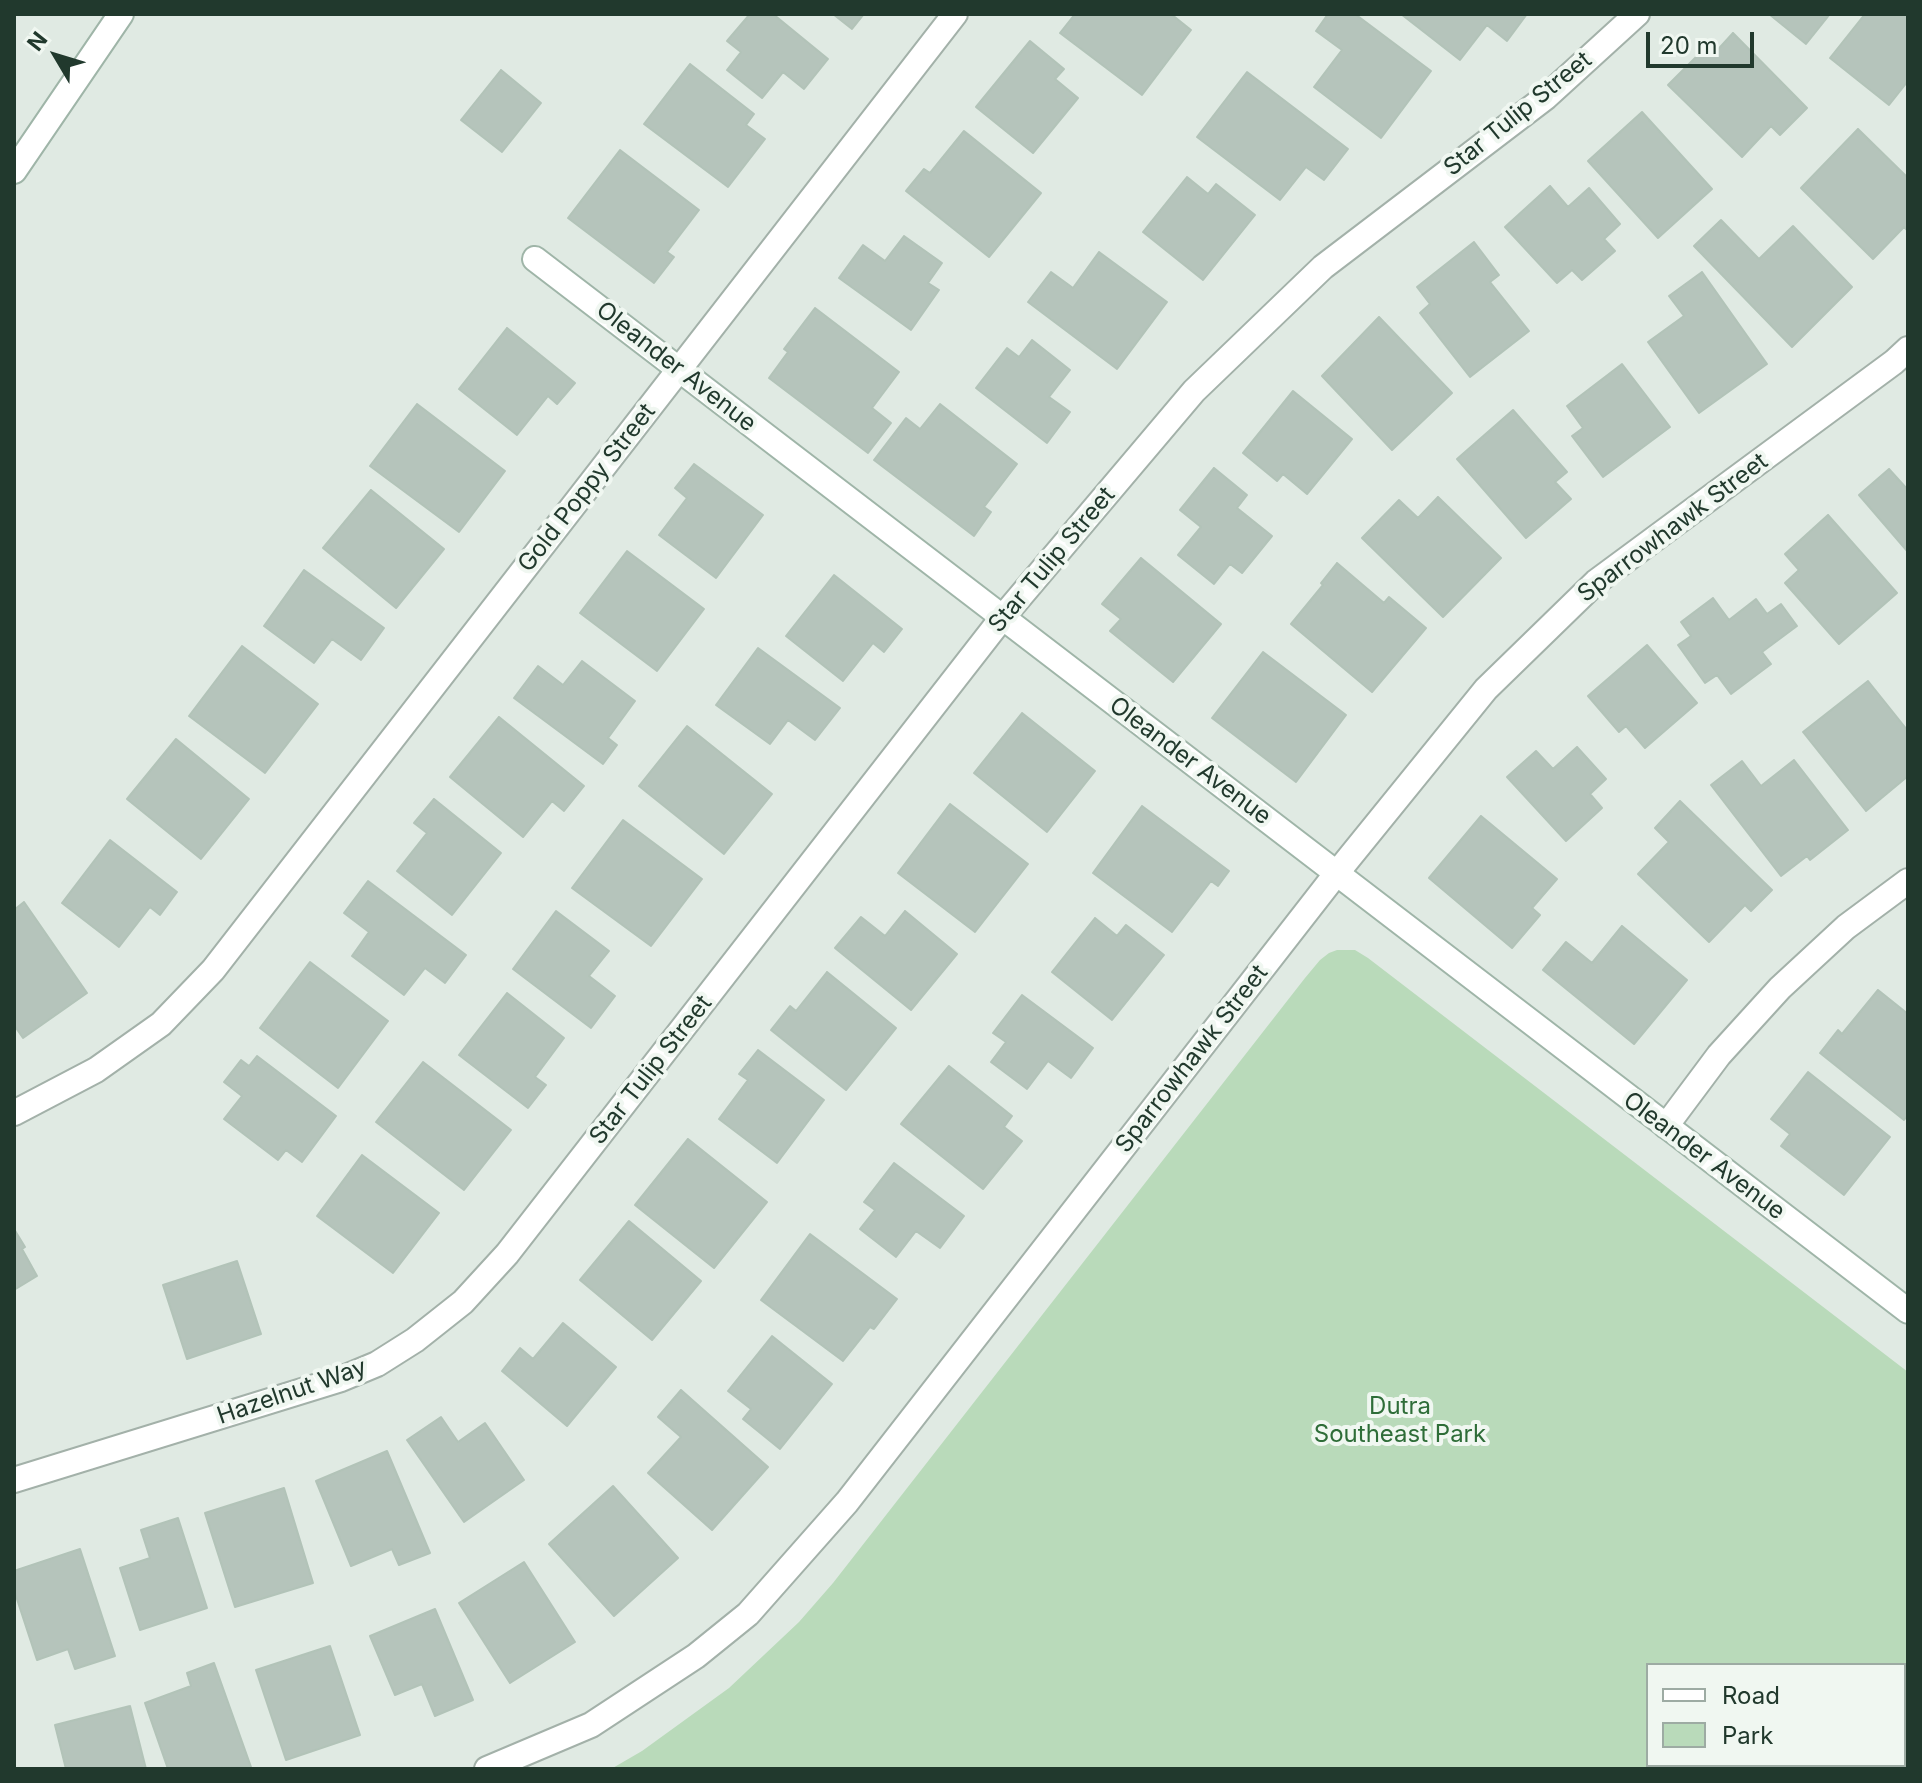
<!DOCTYPE html>
<html>
<head>
<meta charset="utf-8">
<style>
  body { margin:0 }
  #map { position:relative; width:1922px; height:1783px; overflow:hidden; background:#e0eae3; font-family:Inter,sans-serif }
  canvas { display:block }
  .frame { position:absolute; inset:0; border:16px solid #21392d; pointer-events:none }
  .legend { position:absolute; left:1646px; top:1663px; width:260px; height:104px; box-sizing:border-box; background:#f0f7f1; border:2px solid #9daba3; margin:0; padding:10px 14px; list-style:none; font-size:24px; color:#21392d }
  .legend li { display:flex; align-items:center; gap:16px; height:40px }
  .legend b { width:40px; border:2px solid #9daba3 }
  .north { position:absolute; left:16px; top:16px; width:80px; height:80px; -webkit-text-stroke:6px #f0f7f1; paint-order:stroke; rotate:308deg; font-size:22px; font-weight:700; line-height:32px; text-align:center; color:#21392d }
  .north::after { content:''; display:block; margin:auto; width:28px; height:36px; background:#21392d; clip-path:polygon(50% 0,100% 100%,50% 72%,0 100%) }
  .scale { position:absolute; left:1646px; top:32px; width:108px; height:36px; box-sizing:border-box; border:4px solid #21392d; border-top:0; padding-left:10px; font-size:24px; line-height:28px; white-space:nowrap; color:#21392d; -webkit-text-stroke:6px #f0f7f1; paint-order:stroke }
</style>
</head>
<body>
<div id="map">
<canvas width="1922" height="1783"></canvas>
<div class="frame"></div>
<ul class="legend">
<li><b style="height:10px;background:#fff"></b>Road</li>
<li><b style="height:22px;background:#b9daba"></b>Park</li>
</ul>
<div class="north">N</div>
<div class="scale">20 m</div>
</div>
<script>
const ctx = document.querySelector('canvas').getContext('2d');
ctx.lineJoin = 'round';
function fillPath(path, color) { ctx.fillStyle = color; ctx.fill(path, 'evenodd'); }
const shape = rows => new Path2D(rows.map(r => 'M' + r).join(''));
function trace(path, color, width, dash) { ctx.strokeStyle = color; ctx.lineWidth = width; ctx.lineCap = dash ? 'butt' : 'round'; ctx.setLineDash(dash || []); ctx.stroke(path); }
function write(font, color, halo, rows, align = 'center') {
  ctx.font = font + ' Inter,sans-serif'; ctx.lineWidth = 8; ctx.setLineDash([]); ctx.textBaseline = 'middle'; ctx.strokeStyle = halo; ctx.fillStyle = color; for (const [text, x, y, turn = 0] of rows) {
    ctx.save(); ctx.translate(x, y); ctx.rotate((+turn || 0) * Math.PI / 180); ctx.textAlign = isNaN(turn) ? turn : align; if (halo) ctx.strokeText(text, 0, 0); ctx.fillText(text, 0, 0); ctx.restore();
  }
}
fillPath(shape([
  [1337,950,1355,950,1368,958,1908,1372,1908,1769,611,1769,642,1751,729,1688,799,1622,833,1583,1305,978,1320,960,1329,953],
  [1648,1665,1904,1665,1904,1765,1648,1765]
]), '#b9daba');
const building = shape([
  [750,14,773,14,828,59,804,89,783,72,762,98,727,70,741,52,727,41,750,14],
  [833,14,864,14,852,29,833,14],
  [1075,14,1171,14,1191,30,1142,95,1060,33,1075,14],
  [1328,14,1355,14,1431,71,1381,138,1314,87,1342,50,1316,31,1328,14],
  [1401,14,1527,14,1507,41,1487,25,1460,60,1401,14],
  [1769,14,1830,14,1806,44,1769,14],
  [1865,14,1908,14,1908,81,1889,105,1830,58,1865,14],
  [1733,33,1807,108,1780,135,1771,126,1742,157,1668,85,1704,49,1712,56,1733,33],
  [1030,41,1064,69,1055,79,1078,98,1033,153,976,107,1030,41],
  [690,64,754,114,746,125,765,139,728,187,644,124,690,64],
  [501,70,541,103,502,152,461,120,501,70],
  [1247,72,1348,149,1324,180,1306,167,1280,200,1197,137,1247,72],
  [1642,112,1712,189,1658,238,1588,161,1642,112],
  [1858,129,1908,178,1908,231,1904,227,1873,259,1801,188,1858,129],
  [964,131,1041,193,989,257,906,191,924,169,930,173,964,131],
  [620,150,699,210,667,252,674,257,654,283,568,218,620,150],
  [1187,177,1208,194,1216,184,1255,215,1203,280,1143,232,1187,177],
  [1550,186,1568,207,1589,188,1620,224,1604,239,1615,251,1582,280,1572,270,1557,283,1505,227,1550,186],
  [1721,220,1759,259,1793,226,1852,287,1792,347,1694,246,1721,220],
  [904,236,942,263,928,283,939,290,911,330,839,278,863,245,885,261,904,236],
  [1474,242,1499,275,1490,282,1529,331,1470,377,1420,313,1430,304,1417,287,1474,242],
  [1099,252,1167,302,1117,369,1028,302,1051,272,1073,288,1099,252],
  [1702,272,1767,364,1699,413,1648,342,1684,316,1669,296,1702,272],
  [815,308,899,372,872,408,891,423,868,453,769,378,788,352,784,349,815,308],
  [1379,317,1452,393,1392,450,1322,376,1379,317],
  [507,328,575,383,557,404,548,396,517,435,459,389,507,328],
  [1032,340,1070,370,1049,397,1070,412,1047,443,976,388,1007,348,1019,357,1032,340],
  [1622,364,1670,427,1603,477,1572,436,1583,428,1567,406,1622,364],
  [1293,391,1352,439,1307,494,1283,474,1277,481,1243,453,1293,391],
  [417,404,505,471,459,532,370,466,417,404],
  [940,404,1017,464,984,507,991,512,974,536,874,460,906,418,920,429,940,404],
  [1513,410,1567,472,1555,482,1571,499,1526,538,1457,459,1513,410],
  [694,464,763,515,716,578,659,535,687,498,675,488,694,464],
  [1214,468,1247,495,1237,508,1272,536,1242,573,1230,564,1214,584,1178,555,1201,527,1180,510,1214,468],
  [1889,469,1908,490,1908,552,1859,495,1889,469],
  [371,490,444,549,396,608,323,548,371,490],
  [1438,497,1501,558,1443,617,1362,538,1399,500,1418,518,1438,497],
  [1828,515,1897,593,1839,644,1785,583,1799,570,1785,554,1828,515],
  [627,551,704,609,657,671,580,613,627,551],
  [1141,558,1221,624,1173,682,1110,631,1121,619,1102,604,1141,558],
  [1337,563,1384,603,1389,597,1426,628,1372,692,1291,624,1323,585,1321,583,1337,563],
  [304,570,384,628,361,660,332,639,314,663,264,626,304,570],
  [834,575,902,629,884,652,873,643,843,681,786,636,834,575],
  [1713,598,1729,620,1756,599,1767,614,1781,604,1797,626,1762,652,1771,664,1731,694,1717,675,1705,683,1678,645,1691,636,1681,622,1713,598],
  [1647,645,1697,703,1645,748,1626,726,1619,732,1588,696,1647,645],
  [242,646,318,704,265,773,189,716,242,646],
  [758,648,840,708,815,740,788,720,770,744,716,705,758,648],
  [1263,652,1346,715,1296,782,1212,718,1263,652],
  [582,661,635,701,608,738,617,745,603,764,514,698,538,666,563,685,582,661],
  [1868,681,1908,731,1908,776,1866,811,1803,732,1868,681],
  [1022,713,1095,771,1047,832,974,773,1022,713],
  [499,717,584,786,564,811,552,801,523,837,450,777,499,717],
  [687,726,772,794,724,854,639,786,687,726],
  [176,739,249,799,201,859,127,799,176,739],
  [1577,747,1606,779,1590,794,1602,808,1566,841,1507,777,1536,751,1553,769,1577,747],
  [1794,760,1848,830,1810,860,1807,856,1781,876,1711,785,1742,761,1761,786,1794,760],
  [434,799,501,853,452,915,397,871,427,833,414,823,434,799],
  [1680,801,1772,890,1751,911,1745,905,1709,942,1638,874,1669,842,1655,828,1680,801],
  [950,804,1028,864,975,932,898,873,950,804],
  [1142,806,1229,871,1218,886,1211,881,1172,932,1093,873,1142,806],
  [1481,816,1557,879,1532,908,1540,915,1512,948,1429,878,1481,816],
  [623,820,702,879,651,946,572,888,623,820],
  [110,840,177,892,160,915,150,907,119,947,62,903,110,840],
  [368,881,466,955,445,983,425,968,404,995,352,956,369,932,344,913,368,881],
  [24,902,87,993,23,1038,14,1025,14,910,24,902],
  [556,911,609,951,589,976,615,996,591,1028,513,969,556,911],
  [905,911,957,954,911,1010,835,948,861,917,885,936,905,911],
  [1095,918,1117,936,1126,925,1164,955,1112,1020,1052,972,1095,918],
  [1622,926,1687,980,1634,1044,1543,970,1566,942,1592,963,1622,926],
  [310,962,388,1021,338,1088,260,1028,310,962],
  [827,972,896,1028,846,1090,771,1030,790,1006,796,1011,827,972],
  [1878,990,1908,1014,1908,1115,1904,1120,1820,1053,1838,1030,1842,1034,1878,990],
  [507,993,564,1038,535,1077,546,1085,528,1108,459,1055,507,993],
  [1022,995,1093,1048,1071,1078,1048,1061,1027,1089,991,1062,1006,1042,993,1033,1022,995],
  [758,1050,824,1100,777,1163,719,1119,748,1080,739,1074,758,1050],
  [257,1056,336,1116,302,1162,286,1150,278,1160,224,1119,242,1096,224,1082,241,1060,249,1066,257,1056],
  [423,1062,511,1130,464,1190,376,1122,423,1062],
  [949,1066,1012,1116,1004,1127,1022,1141,983,1189,901,1124,949,1066],
  [1808,1072,1890,1137,1844,1195,1781,1146,1790,1134,1771,1119,1808,1072],
  [688,1139,767,1202,714,1268,635,1205,688,1139],
  [362,1155,439,1213,393,1273,317,1216,362,1155],
  [894,1163,964,1216,940,1248,916,1231,896,1257,860,1229,875,1210,864,1202,894,1163],
  [629,1221,701,1281,652,1340,580,1280,629,1221],
  [14,1229,25,1247,22,1249,37,1276,14,1290,14,1229],
  [810,1234,897,1299,874,1329,870,1327,843,1361,761,1300,810,1234],
  [237,1261,261,1334,187,1359,163,1285,237,1261],
  [563,1323,616,1367,567,1426,502,1371,520,1348,533,1359,563,1323],
  [772,1336,832,1384,780,1449,743,1419,751,1409,728,1391,772,1336],
  [681,1390,768,1467,712,1530,648,1473,681,1437,658,1417,681,1390],
  [441,1417,458,1442,485,1423,524,1480,464,1522,407,1440,441,1417],
  [387,1451,430,1553,399,1565,392,1549,351,1566,316,1481,387,1451],
  [613,1486,678,1558,614,1616,549,1544,613,1486],
  [284,1488,313,1583,235,1607,205,1513,284,1488],
  [178,1518,207,1608,140,1630,120,1568,150,1558,141,1530,178,1518],
  [80,1549,115,1656,75,1669,68,1649,37,1660,14,1590,14,1571,80,1549],
  [524,1562,575,1642,510,1683,459,1603,524,1562],
  [435,1609,473,1700,435,1716,422,1684,395,1695,370,1636,435,1609],
  [330,1646,360,1735,286,1760,256,1670,330,1646],
  [214,1663,251,1767,168,1769,145,1703,191,1686,187,1673,214,1663],
  [130,1706,146,1769,66,1769,55,1725,130,1706]
]);
fillPath(building, '#b5c4bb');
trace(building, '#b2c3b8', 2);
const street = shape([
  [14,1113,96,1070,161,1024,213,970,955,14],
  [1666,1126,1719,1055,1780,988,1846,927,1908,881],
  [14,1480,341,1379,377,1364,415,1340,463,1302,507,1254,1002,618,1194,391,1323,267,1546,97,1637,14],
  [487,1769,591,1725,696,1656,748,1614,847,1502,1336,874,1486,689,1596,582,1894,362,1908,349]
]);
const secondary = shape([
  [14,171,121,14],
  [535,259,1908,1311]
]);
trace(street, '#a3b1a9', 28);
trace(secondary, '#9fb5a8', 28);
trace(street, '#fff', 24);
trace(secondary, '#fff', 24);
write('24px', '#21392d', '#f0f7f1', [
  ["Star Tulip Street",1518,114,-39],
  ["Oleander Avenue",676,367,38],
  ["Gold Poppy Street",587,488,-52],
  ["Sparrowhawk Street",1673,528,-37],
  ["Star Tulip Street",1052,560,-50],
  ["Oleander Avenue",1190,761,37],
  ["Sparrowhawk Street",1192,1059,-52],
  ["Star Tulip Street",651,1070,-52],
  ["Oleander Avenue",1704,1156,37],
  ["Hazelnut Way",292,1392,-19]
]);
write('24px', '#2e6d38', '#f0f7f1', [
  ["Dutra",1400,1407],
  ["Southeast Park",1400,1435]
]);
</script>
</body>
</html>
